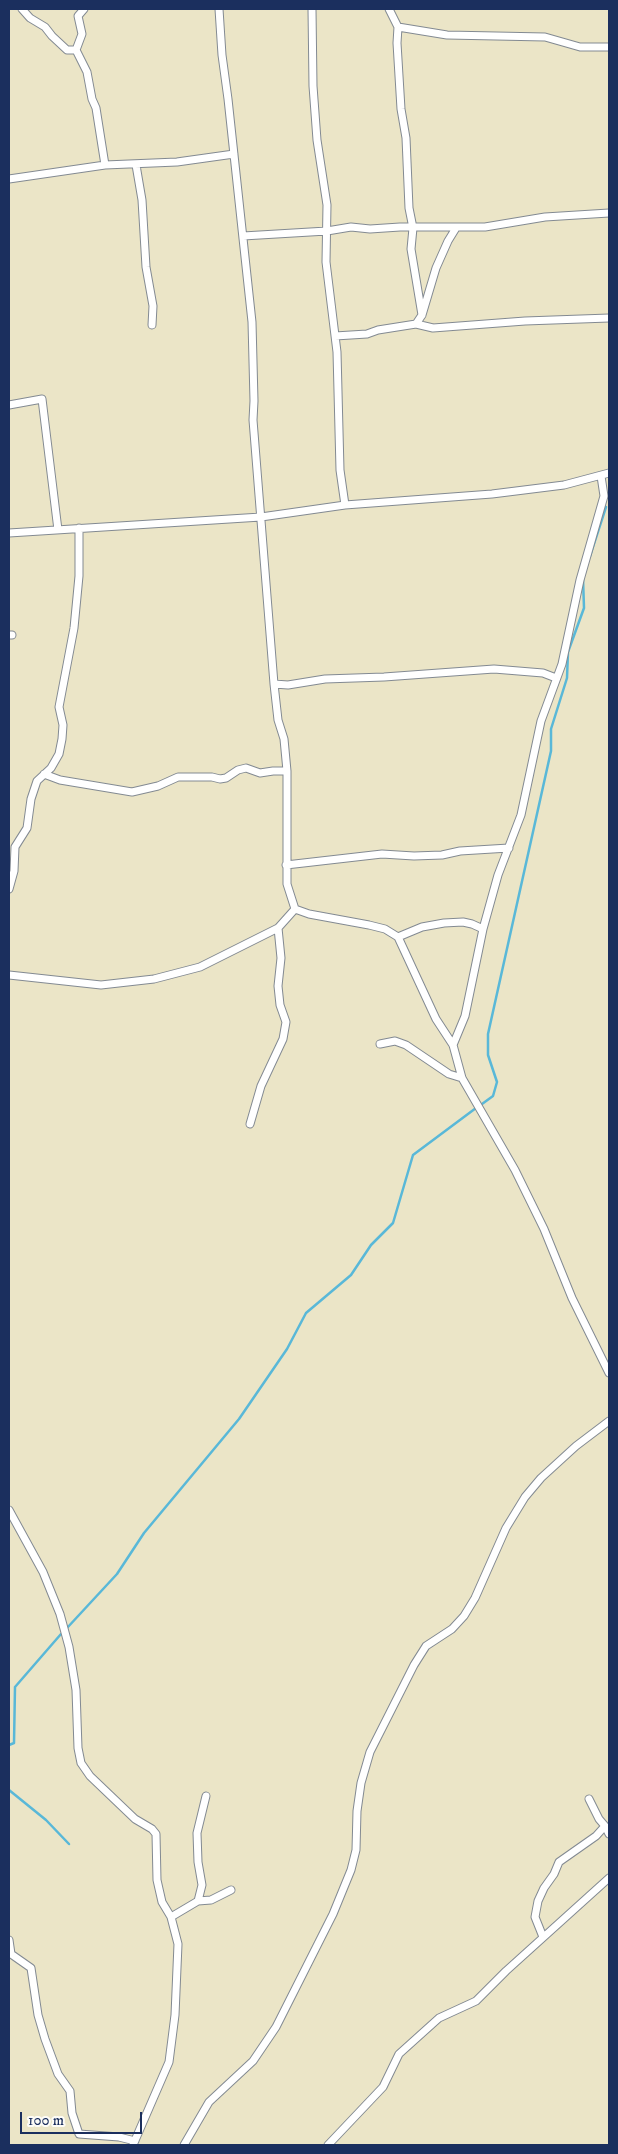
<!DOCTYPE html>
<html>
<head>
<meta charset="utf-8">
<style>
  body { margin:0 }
  #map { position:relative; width:618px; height:2154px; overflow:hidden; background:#ebe5c7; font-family:"IM FELL DW Pica",serif }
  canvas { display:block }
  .frame { position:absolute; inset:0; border:10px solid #1b2f5e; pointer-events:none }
  .scale { position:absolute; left:20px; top:2112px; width:122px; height:22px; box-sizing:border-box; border:2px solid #1b2f5e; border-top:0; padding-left:6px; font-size:15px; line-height:18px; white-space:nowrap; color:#1b2f5e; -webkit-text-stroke:4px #fdfcf7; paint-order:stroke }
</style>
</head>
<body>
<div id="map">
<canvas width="618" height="2154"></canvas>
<div class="frame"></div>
<div class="scale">100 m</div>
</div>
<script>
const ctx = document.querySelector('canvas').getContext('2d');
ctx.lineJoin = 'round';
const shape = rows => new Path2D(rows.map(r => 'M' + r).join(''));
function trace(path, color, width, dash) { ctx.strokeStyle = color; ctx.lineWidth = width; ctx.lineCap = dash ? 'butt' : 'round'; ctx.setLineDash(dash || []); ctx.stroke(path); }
trace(shape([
  [590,556,606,507],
  [482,1104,493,1096,497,1082,488,1055,488,1034,551,751,551,729,567,678,568,652,584,608,583,578],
  [67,1628,117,1574,144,1533,239,1419,287,1349,306,1313,351,1275,371,1245,393,1223,413,1155,476,1108],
  [9,1745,14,1743,15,1687,61,1634],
  [9,1790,46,1820,69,1844]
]), '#59b8d8', 2.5);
const street = shape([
  [22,9,30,18,45,27,52,36,67,50,76,50],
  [84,9,78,16,82,34,76,50,87,72,92,99,96,108,105,165],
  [219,9,222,55,228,99,252,322,254,401,253,420,274,684,278,720,284,739,287,771,287,884,295,909,309,914,369,925,385,929,398,937,436,1019,453,1045,462,1078,515,1170,544,1229,572,1298,609,1373],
  [312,9,313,86,317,140,327,205,326,262,337,352,340,470,345,505],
  [389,9,398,27,397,43,401,109,406,138,409,208,413,228,411,249,422,315],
  [398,27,447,35,545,37,580,47,609,47],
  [136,165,142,200,146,267,153,306,152,325],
  [9,179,105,165,177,162,234,154],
  [243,236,327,231,351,227,370,229,400,227,485,227,545,217,609,213],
  [416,324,433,328,525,321,609,318],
  [335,336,367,334,378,330,416,324,422,315,436,268,448,241,456,228],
  [9,405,42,399,58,530],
  [9,533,261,517,345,505,492,494,564,485,609,473],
  [9,635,12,635],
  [274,684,288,685,325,679,384,677,494,669,543,673,556,678],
  [44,774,60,780,132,792,158,786,178,777,212,777,220,779,226,778,238,770,246,768,260,773,273,771,287,771],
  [286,865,382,854,414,856,442,855,460,851,509,848],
  [9,889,14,871,15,847,27,828,31,799,37,781,51,768,59,754,62,739,63,725,59,707,74,628,79,576,79,528],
  [398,937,422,927,444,923,463,922,472,924,483,929],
  [9,975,101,985,154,979,200,967,278,928,295,909],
  [380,1044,395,1041,406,1045,449,1074,462,1078],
  [453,1045,465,1016,483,929,498,875,521,815,541,721,562,664,580,580,604,496,601,476],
  [250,1124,261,1086,283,1039,286,1022,280,1005,278,986,281,958,278,928],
  [9,1510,43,1572,60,1614,69,1647,76,1690,78,1748,81,1763,90,1776,135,1819,152,1829,156,1834,157,1880,162,1902,171,1917,178,1944,175,2015,169,2062,133,2145],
  [589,1799,599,1819,605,1826],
  [198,1901,202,1885,198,1862,197,1833,206,1796],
  [171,1917,198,1901,211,1900,231,1890],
  [543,1937,535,1917,538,1901,544,1888,554,1874,559,1862,596,1836,605,1826,609,1834],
  [9,1940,11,1954,31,1968,38,2015,45,2039,58,2074,70,2091,72,2113,79,2134,119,2137,135,2141],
  [184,2145,209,2102,253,2061,276,2027,333,1914,351,1870,356,1850,357,1811,361,1783,370,1752,414,1665,426,1646,452,1629,464,1616,475,1598,506,1528,525,1497,541,1478,576,1446,609,1421],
  [328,2145,383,2087,399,2054,439,2018,476,2001,506,1971,609,1878]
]);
trace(street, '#838a92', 9);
trace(street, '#fff', 7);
</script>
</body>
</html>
